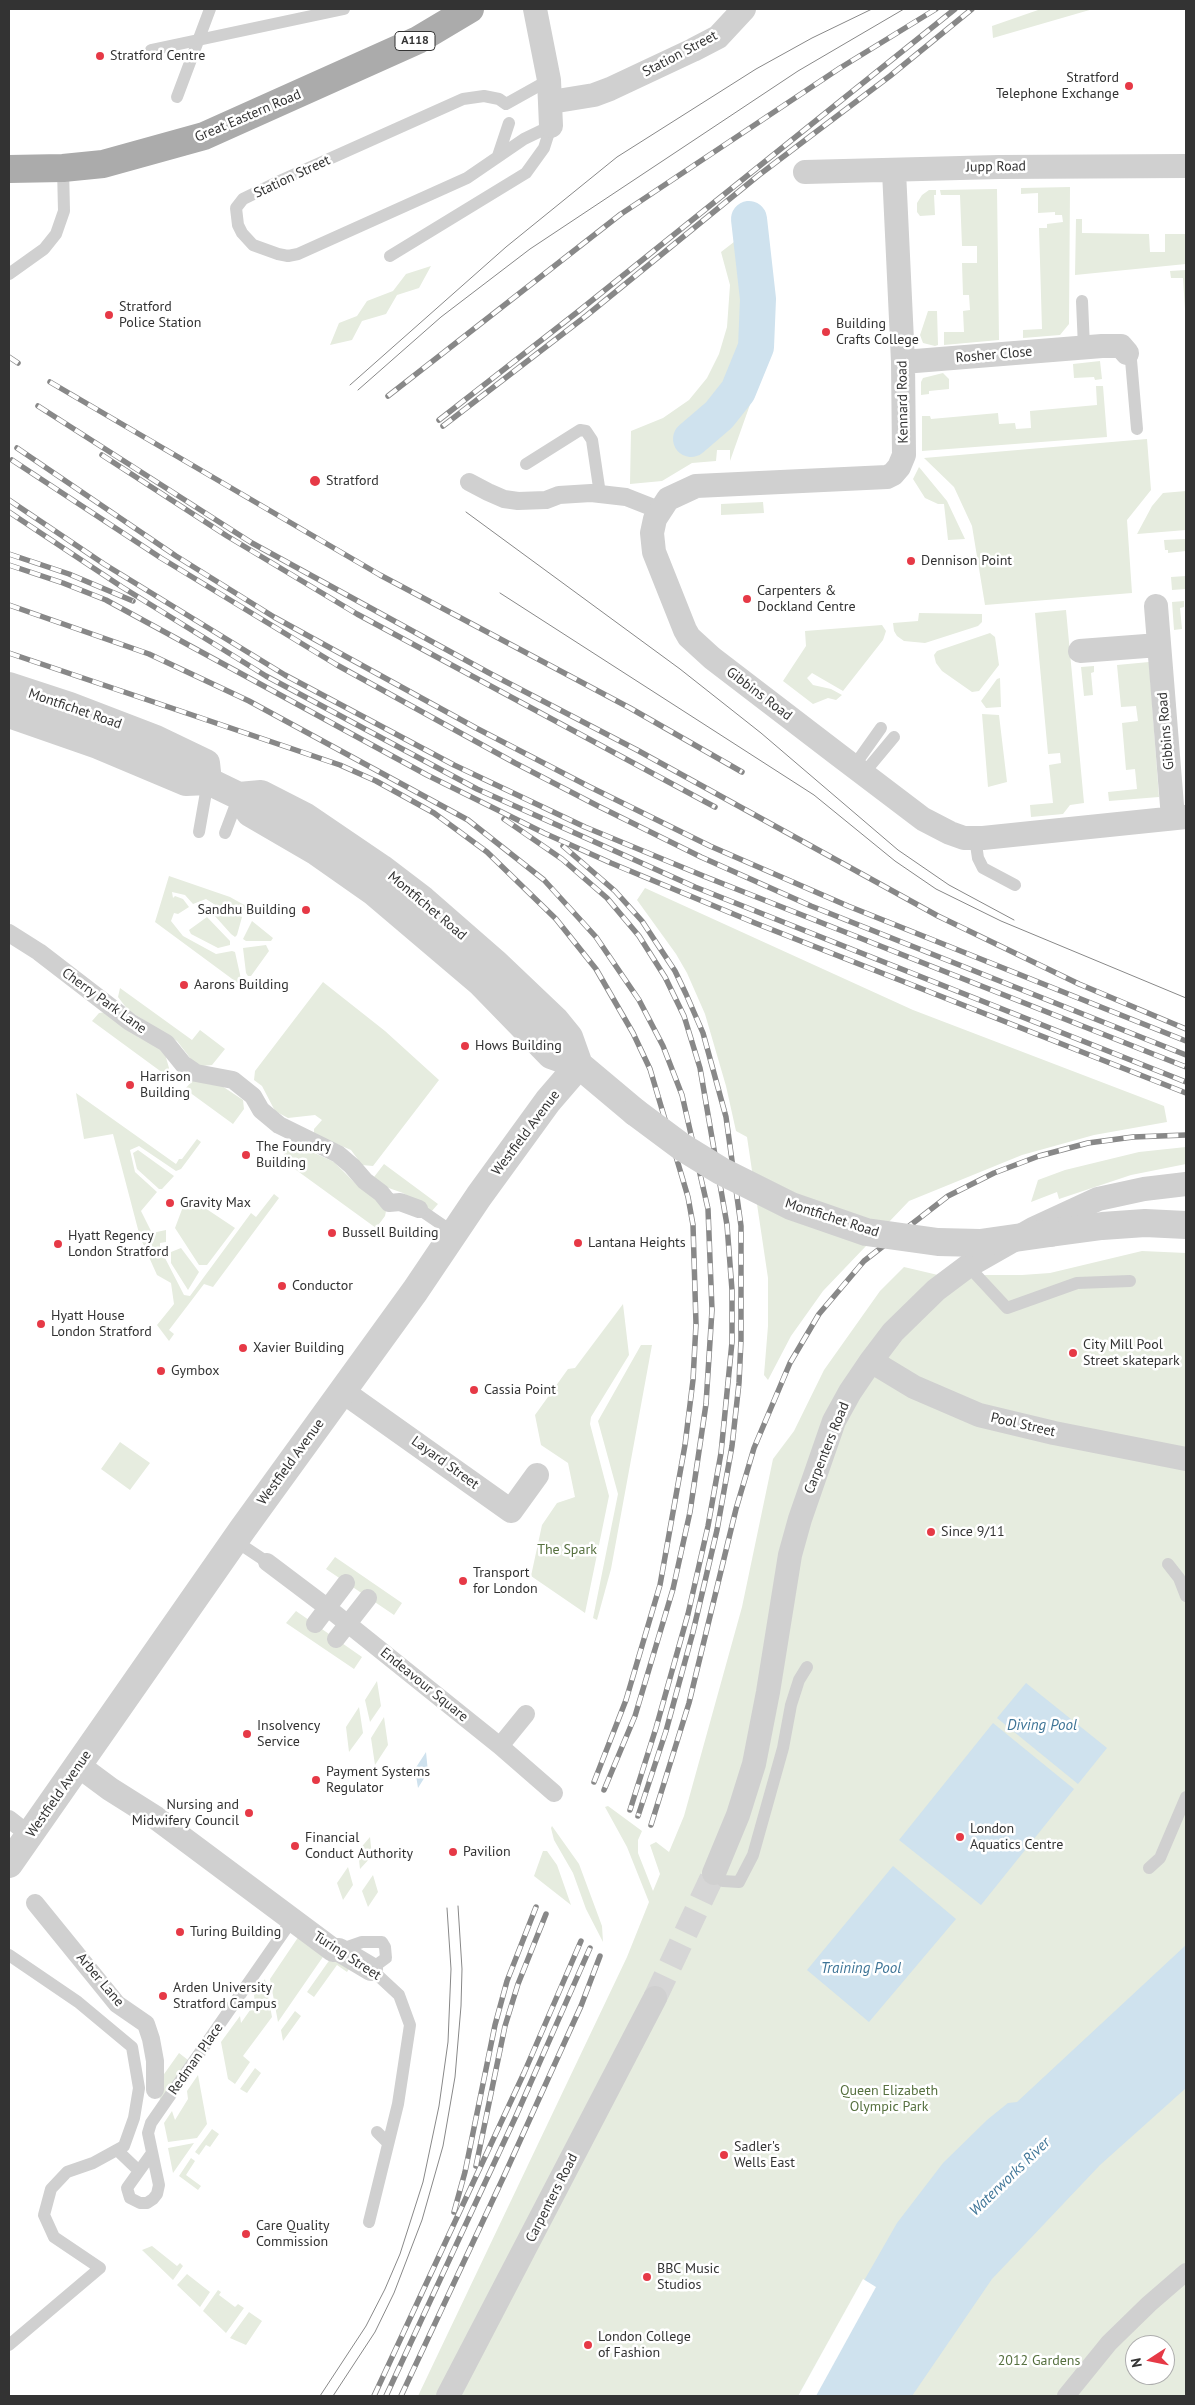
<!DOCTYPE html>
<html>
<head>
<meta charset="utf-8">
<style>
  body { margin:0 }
  #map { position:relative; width:1195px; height:2405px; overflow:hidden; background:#fff; font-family:"PT Sans",sans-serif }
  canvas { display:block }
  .frame { position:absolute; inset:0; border:10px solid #333; pointer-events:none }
  .north { position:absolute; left:1125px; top:2335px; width:50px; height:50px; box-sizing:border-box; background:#fff; border:1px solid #adadad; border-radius:50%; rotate:259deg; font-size:14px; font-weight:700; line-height:20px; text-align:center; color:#333 }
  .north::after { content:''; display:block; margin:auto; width:18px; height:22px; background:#e63946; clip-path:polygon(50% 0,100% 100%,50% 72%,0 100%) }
</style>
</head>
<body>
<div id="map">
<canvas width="1195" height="2405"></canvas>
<div class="frame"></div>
<div class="north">N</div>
</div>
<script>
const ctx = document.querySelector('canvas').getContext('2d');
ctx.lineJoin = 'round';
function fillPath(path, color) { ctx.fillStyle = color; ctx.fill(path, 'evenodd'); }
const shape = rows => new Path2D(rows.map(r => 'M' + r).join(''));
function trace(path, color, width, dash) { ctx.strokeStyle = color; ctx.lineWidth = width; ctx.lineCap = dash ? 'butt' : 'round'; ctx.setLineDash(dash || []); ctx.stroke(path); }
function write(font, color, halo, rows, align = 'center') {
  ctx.font = font + ' "PT Sans",sans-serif'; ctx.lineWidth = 5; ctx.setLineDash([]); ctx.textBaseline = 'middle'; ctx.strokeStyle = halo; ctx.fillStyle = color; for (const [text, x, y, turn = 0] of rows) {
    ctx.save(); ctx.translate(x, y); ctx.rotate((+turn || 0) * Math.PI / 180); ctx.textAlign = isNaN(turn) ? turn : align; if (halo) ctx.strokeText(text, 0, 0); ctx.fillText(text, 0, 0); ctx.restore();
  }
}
fillPath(shape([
  [1041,9,1093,9,993,38,992,26],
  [1070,187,1069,324,1060,335,1023,338,1023,330,1042,329,1039,228,1047,228,1047,224,1063,222,1062,215,1055,215,1055,212,1038,213,1038,193,1021,194,1021,188],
  [997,189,999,340,944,345,944,332,964,332,963,311,970,310,969,295,963,295,962,263,977,263,977,246,962,246,960,195,941,195,940,190],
  [929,190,936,190,936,195,934,195,935,215,920,216,917,212,917,203,922,195],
  [757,206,770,282,772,313,769,351,730,461,730,450,717,450,716,461,692,463,662,481,630,484,631,431,663,418,689,400,707,378,719,354,727,327,730,285,721,252,743,235,736,225],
  [1076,219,1082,219,1082,233,1149,234,1150,252,1165,252,1165,234,1186,234,1186,264,1075,275],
  [431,266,419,288,397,295,386,314,362,321,352,340,330,345,339,323,357,316,367,301,393,291,406,274],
  [1186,270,1186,325,1183,278,1171,278,1170,271],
  [928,311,937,311,938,345,935,346,923,343,920,335],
  [1100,361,1102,379,1095,380,1094,377,1074,378,1073,364],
  [943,373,949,379,949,389,929,391,929,394,921,395,921,382,923,378],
  [1096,386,1103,386,1107,437,922,451,922,416,930,416,931,419,998,413,999,424,1015,423,1016,429,1031,428,1030,411,1097,405],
  [1147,439,1151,490,1127,520,1132,593,985,605,972,526,954,487,924,458],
  [919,467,947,501,965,539,948,540,944,504,938,504,925,498,913,479],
  [1186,491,1186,530,1137,534,1152,506,1163,493],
  [763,502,764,513,721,515,721,504],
  [1186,539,1186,551,1168,553,1168,550,1165,550,1164,540],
  [1186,576,1186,589,1172,590,1171,577],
  [1184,601,1184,607,1180,608,1182,629,1174,630,1172,602],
  [1066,610,1084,803,1070,805,1063,814,1031,817,1030,805,1053,803,1049,765,1061,763,1060,753,1048,754,1035,613],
  [919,613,982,614,982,622,978,626,925,643,904,641,897,636,894,631,893,623,918,621],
  [882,625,886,631,883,640,843,691,812,673,807,678,813,685,831,689,842,695,836,700,828,698,813,704,783,681,806,646,805,631],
  [990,633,995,637,999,665,979,691,972,692,942,671,936,663,934,655,937,651],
  [1149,662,1159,797,1109,801,1108,792,1137,789,1135,769,1126,770,1122,723,1138,721,1136,706,1121,707,1117,665],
  [1094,666,1094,672,1091,673,1093,695,1084,696,1081,667],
  [1000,678,1001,707,986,708,981,701,997,679],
  [982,714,999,715,1007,782,988,787],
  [169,876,230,897,246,906,244,910,220,908,206,899,193,904,185,895,172,892,173,898,175,896,183,899,189,907,178,914,174,913,171,921,183,936,216,954,232,951,235,952,241,979,239,984,155,922],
  [645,888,913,1010,1164,1106,1167,1122,1094,1135,1022,1155,909,1201,823,1291,791,1336,768,1380,764,1375,768,1326,768,1278,747,1137,736,1131,726,1086,705,1014,687,973,676,954,637,900],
  [217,912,240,915,242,917,237,935,235,937,231,934,214,915],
  [207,917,230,941,230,945,218,948,191,934,189,930],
  [252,921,273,938,271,941,246,941,243,939],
  [266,945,269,951,251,976,248,976,246,973,243,948],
  [323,982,385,1031,439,1080,373,1166,362,1165,351,1150,314,1134,314,1129,322,1120,315,1115,288,1118,275,1111,262,1086,254,1080,255,1071],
  [120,988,192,1040,200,1030,225,1049,212,1065,202,1066,194,1063,177,1041,128,1010,118,997],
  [107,1012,113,1014,138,1037,160,1048,165,1054,169,1068,167,1076,92,1021,99,1013],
  [193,1080,222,1086,243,1100,244,1109,233,1124,185,1089],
  [76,1093,176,1164,179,1159,182,1159,197,1139,201,1142,181,1169,176,1171,139,1146,130,1150,135,1172,157,1192,141,1211,152,1233,166,1230,166,1242,160,1243,160,1257,165,1258,184,1295,190,1296,251,1213,256,1217,274,1194,279,1198,213,1287,204,1284,169,1330,174,1334,169,1341,157,1325,174,1304,171,1283,157,1275,140,1237,113,1134,84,1139],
  [295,1144,334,1162,357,1185,376,1197,386,1211,385,1216,376,1228,281,1159,288,1148],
  [1186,1147,1186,1164,1131,1175,1059,1199,1057,1192,1031,1202,1038,1180,1065,1170,1139,1152],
  [138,1150,174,1176,162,1189,159,1189,137,1169,133,1153],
  [384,1164,438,1204,431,1212,403,1193,380,1185,374,1177],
  [187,1196,235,1228,207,1265,199,1265,175,1228],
  [181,1248,199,1272,188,1290,171,1263,171,1252],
  [1142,1251,1186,1253,1186,2396,418,2396,627,1957,649,1902,627,1847,605,1807,608,1806,642,1831,638,1840,638,1853,653,1891,660,1874,650,1845,656,1842,669,1852,684,1816,742,1607,773,1459,794,1431,824,1370,880,1291,904,1267,938,1275,1022,1275,1050,1273],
  [1135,2345,1165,2345,1165,2375,1135,2375],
  [623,1304,629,1355,591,1417,590,1424,609,1496,585,1613,531,1576,542,1525,557,1503,575,1497,568,1463,541,1445,535,1415,568,1369,575,1368],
  [641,1345,652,1345,611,1569,597,1620,593,1618,618,1494,598,1421],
  [120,1442,150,1463,130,1490,101,1469],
  [335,1557,402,1603,394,1615,326,1569],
  [296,1611,362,1657,354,1669,286,1623],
  [377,1681,381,1706,370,1722,365,1700],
  [359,1707,363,1733,349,1752,346,1727],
  [384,1717,388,1745,375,1765,371,1738],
  [552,1826,579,1864,602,1926,603,1942,586,1909,573,1873,554,1840,551,1828],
  [370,1837,372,1856,360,1869,358,1851],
  [543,1851,547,1851,557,1865,571,1905,534,1876],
  [348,1867,353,1885,343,1900,337,1883],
  [373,1875,378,1892,368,1907,362,1891],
  [301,1933,327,1951,278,2022,270,1979],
  [333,1955,350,1967,347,1972,337,1965,314,1997,307,1992],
  [265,1979,272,2017,243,2056,250,2062,235,2084,228,2079,221,2042,240,2016,241,2023,255,2003,254,1995],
  [295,2011,301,2016,283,2041,281,2030],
  [179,2053,188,2060,160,2100,157,2084],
  [255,2068,261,2073,247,2093,240,2089],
  [198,2075,207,2124,197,2138,168,2142,164,2123,172,2111,175,2120,188,2099,187,2091],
  [212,2129,219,2134,210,2147,206,2145,199,2155,195,2152],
  [194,2143,173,2173,168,2148],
  [191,2158,195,2161,186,2175,201,2186,198,2190,179,2176],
  [152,2246,177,2266,180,2263,183,2266,173,2280,142,2250],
  [187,2274,210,2292,200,2307,177,2285],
  [218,2290,221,2292,219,2295,235,2307,238,2304,244,2308,226,2333,203,2311],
  [249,2312,262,2321,246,2345,230,2338]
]), '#e6ecdf');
fillPath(shape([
  [1026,1683,1107,1748,1078,1784,997,1718],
  [993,1723,1074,1789,981,1905,899,1840],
  [426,1752,428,1772,418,1788,415,1769],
  [893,1866,956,1919,869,2022,807,1970],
  [1186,1945,1186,2088,1100,2165,992,2279,912,2396,798,2396,897,2223,943,2163,987,2120,1008,2103,1017,2102]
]), '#cfe2ee');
fillPath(shape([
  [863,2279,876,2287,816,2396,798,2396]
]), '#fff');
trace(shape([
  [691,439,719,415,738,391,756,347,758,299,749,219]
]), '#cfe2ee', 36);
trace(shape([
  [655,1998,714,1873]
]), '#d6d6d6', 24, [24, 12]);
trace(shape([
  [549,80,506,104,499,99,484,96,463,99,282,180,243,199,236,208,238,225,242,233,253,245,278,254,288,256,298,254,467,178,524,139,551,126],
  [177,97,210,9],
  [498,156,509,123],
  [390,256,526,173,544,148,551,126],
  [9,274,44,249,56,234,64,211,63,168],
  [1082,301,1084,347],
  [1127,353,1131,360,1137,429],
  [526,464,580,430,586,431,592,440,600,494],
  [854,766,881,728],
  [864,773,894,737],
  [199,832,208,781],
  [225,833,239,796],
  [975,838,978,858,983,868,1015,885],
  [419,1209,454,1233],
  [968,1266,1007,1308,1077,1283,1130,1281],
  [234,1540,267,1562],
  [1168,1564,1179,1578,1186,1596],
  [1149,1868,1160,1858,1186,1797],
  [723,1881,739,1882,753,1855,783,1748,791,1705,799,1680,807,1667],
  [339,1950,362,1942,382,1942,385,1947,386,1958,371,1969,399,1995,410,2025,398,2104,369,2222],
  [9,1955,78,2002,132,2047,139,2088,134,2118,124,2146,93,2163,67,2172,51,2189,44,2215,54,2237,100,2268,9,2345],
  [377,2132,388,2143],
  [117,2150,139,2171],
  [152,2153,127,2188,130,2198,140,2203,147,2203,153,2199,157,2194,159,2185,148,2133,151,2123,292,1920]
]), '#d0d0d0', 12);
trace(shape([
  [469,482,488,492,504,499,518,501,546,500,559,495,591,493,626,497,659,510],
  [9,933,39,952,130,1022,166,1043,183,1064,196,1073,233,1080,253,1096,261,1110,279,1125,338,1154,352,1166,365,1181,381,1193,389,1203,400,1202,419,1209],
  [267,1562,328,1608,500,1746,554,1793],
  [315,1624,346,1583],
  [336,1639,368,1598],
  [500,1746,526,1714],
  [9,1819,18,1826],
  [35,1903,117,2004,146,2024,151,2039,155,2061,155,2090],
  [1066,2396,1109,2343,1149,2304,1186,2272]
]), '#d0d0d0', 18);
trace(shape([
  [535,9,549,80,551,126],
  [551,102,594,95,610,89,693,50,718,37,744,9],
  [894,171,903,362,904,455,899,467,893,474,887,477,696,486,668,499,655,519,652,533,654,552,685,630,689,637,712,658,836,753,923,819,950,833,964,838,983,838,1186,817],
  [805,172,999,167,1186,166],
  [903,362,1102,346,1121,346,1127,353],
  [1156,606,1173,818],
  [1080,651,1159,645],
  [871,1361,914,1387,979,1415,1054,1433,1186,1459],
  [342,1391,511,1511,537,1475],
  [79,1766,110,1789,156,1818,333,1950,339,1950,371,1969],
  [714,1873,738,1815,754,1764,768,1692,790,1555,800,1519,834,1421,850,1392,871,1361,893,1332,936,1290,968,1266,1033,1229,1098,1199,1144,1189,1186,1184],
  [448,2396,655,1998]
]), '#d0d0d0', 24);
trace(shape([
  [9,686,70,706,156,739,206,763,208,781],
  [9,714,98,745,186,782,208,781,239,796,250,813,317,852,374,892,480,982,551,1055,579,1065,635,1112],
  [239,796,261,794,306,817,381,868,423,900,494,962,556,1021,569,1037,579,1065],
  [1050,1233,1102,1226,1145,1223,1186,1225],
  [9,1864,242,1530,415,1291,479,1196,548,1101,579,1065]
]), '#d0d0d0', 28);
trace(shape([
  [9,169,63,168,103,164,204,136,418,40,470,9]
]), '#ababab', 28);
trace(shape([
  [350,385,506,247,617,157,756,69,812,38,872,9],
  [358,390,441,317,530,249,798,71,904,9],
  [466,512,680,669,761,733,898,850,949,885,1014,920],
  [500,593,814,795,895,861,936,889,1001,921,1186,998],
  [320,2396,366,2326,385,2289,400,2254,423,2182,439,2106,448,2042,451,1969,447,1908],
  [333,2396,375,2332,394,2293,422,2220,443,2146,455,2077,461,2006,462,1969,458,1906]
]), '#888', 1);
const rail = shape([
  [9,357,18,363],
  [50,382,380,575,630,708,742,772],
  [388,396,621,214,840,68,936,9],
  [38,406,252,543,491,674,637,750,938,916,1079,984,1186,1029],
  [439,420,580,310,955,9],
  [443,426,586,316,759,175,890,76,972,9],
  [17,448,176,556,274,617,476,728,588,786,710,846,848,906,1186,1041],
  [102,455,227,536,357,614,715,807],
  [12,460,161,558,337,665,515,763,598,806,701,857,811,906,1186,1055],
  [9,500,104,564,285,675,454,765,585,827,706,877,1186,1067],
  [9,512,122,587,266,676,477,789,695,887,1186,1082],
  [9,554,69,574,133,601],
  [9,565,63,583,106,600,427,775,544,833,611,863,755,923,1186,1093],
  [9,605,149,654,249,701,468,820,544,880,596,937,639,1000,663,1046,682,1095,708,1209,712,1310,706,1404,690,1512,673,1589,635,1716,604,1790],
  [9,653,340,765,376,781,434,813,487,852,556,919,596,969,633,1033,650,1069,688,1197,693,1225,696,1324,693,1380,685,1445,660,1585,626,1700,594,1782],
  [504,819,562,859,607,898,639,936,665,977,684,1016,700,1068,727,1225,732,1290,732,1342,721,1453,708,1526,688,1614,656,1728,630,1810],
  [563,846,615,891,642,921,675,971,686,994,703,1033,726,1117,741,1226,741,1340,739,1383,732,1446,717,1530,693,1632,666,1731,638,1816],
  [651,1825,689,1703,736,1509,754,1448,790,1363,819,1314,864,1261,948,1196,994,1173,1039,1156,1088,1143,1133,1137,1186,1135],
  [476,2166,505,2026,518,1984,546,1914],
  [454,2212,465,2172,495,2025,507,1981,536,1907],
  [374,2396,524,2073,581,1941],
  [386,2396,516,2116,590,1948],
  [401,2396,504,2176,581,2006,600,1956]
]);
trace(rail, '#888', 5.5);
trace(rail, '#fff', 4, [11]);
trace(shape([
  [151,50,344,9]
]), '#d0d0d0', 12);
trace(shape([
  [635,1112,682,1147,721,1171,791,1206,866,1232,938,1242,980,1243,1050,1233]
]), '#d0d0d0', 28);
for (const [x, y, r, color] of [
  [100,56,5,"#e63946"],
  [1129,86,5,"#e63946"],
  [109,315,5,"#e63946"],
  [826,332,5,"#e63946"],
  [315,481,6,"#e63946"],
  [911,561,5,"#e63946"],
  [747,599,5,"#e63946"],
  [306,910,5,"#e63946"],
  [184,985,5,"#e63946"],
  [465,1046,5,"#e63946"],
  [130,1085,5,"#e63946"],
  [246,1155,5,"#e63946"],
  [170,1203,5,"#e63946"],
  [332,1233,5,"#e63946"],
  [578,1243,5,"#e63946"],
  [58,1244,5,"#e63946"],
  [282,1286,5,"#e63946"],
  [41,1324,5,"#e63946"],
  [243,1348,5,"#e63946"],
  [1073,1353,5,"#e63946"],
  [161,1371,5,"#e63946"],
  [474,1390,5,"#e63946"],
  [931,1532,5,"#e63946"],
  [463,1581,5,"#e63946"],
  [247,1734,5,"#e63946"],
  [316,1780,5,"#e63946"],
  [249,1813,5,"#e63946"],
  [960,1837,5,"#e63946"],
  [295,1846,5,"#e63946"],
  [453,1852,5,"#e63946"],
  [180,1932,5,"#e63946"],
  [163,1996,5,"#e63946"],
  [724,2155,5,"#e63946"],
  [246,2234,5,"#e63946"],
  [647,2277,5,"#e63946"],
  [588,2345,5,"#e63946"]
]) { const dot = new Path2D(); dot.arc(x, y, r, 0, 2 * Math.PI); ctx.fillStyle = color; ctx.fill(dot); trace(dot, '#fff', 2); }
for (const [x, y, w] of [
  [415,41,40]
]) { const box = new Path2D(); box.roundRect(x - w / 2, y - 9.5, w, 19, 4); ctx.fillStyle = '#fff'; ctx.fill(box); trace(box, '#333', 1); }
write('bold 12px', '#333', null, [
  ["A118",415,41]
]);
write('14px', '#333', '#fff', [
  ["Station Street",680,54,-28],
  ["Great Eastern Road",248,116,-23],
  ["Jupp Road",996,167,-1],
  ["Station Street",292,177,-25],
  ["Rosher Close",994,355,-5],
  ["Kennard Road",903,402,-91],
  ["Gibbins Road",759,694,37],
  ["Montfichet Road",75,709,19],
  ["Gibbins Road",1166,731,-95],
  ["Montfichet Road",427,906,40],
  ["Cherry Park Lane",104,1001,36],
  ["Westfield Avenue",526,1133,-53],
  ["Montfichet Road",832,1218,18],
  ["Pool Street",1023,1425,13],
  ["Carpenters Road",827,1448,-68],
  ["Westfield Avenue",291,1462,-54],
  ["Layard Street",445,1463,36],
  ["Endeavour Square",424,1685,39],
  ["Westfield Avenue",59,1794,-55],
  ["Turing Street",347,1956,33],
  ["Arber Lane",100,1980,50],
  ["Redman Place",196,2059,-55],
  ["Carpenters Road",552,2198,-63]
]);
write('14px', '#333', '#fff', [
  ["Stratford Centre",110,56],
  ["Stratford",1119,78,"right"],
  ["Telephone Exchange",1119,94,"right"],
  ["Stratford",119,307],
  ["Police Station",119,323],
  ["Building",836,324],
  ["Crafts College",836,340],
  ["Stratford",326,481],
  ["Dennison Point",921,561],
  ["Carpenters &",757,591],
  ["Dockland Centre",757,607],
  ["Sandhu Building",296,910,"right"],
  ["Aarons Building",194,985],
  ["Hows Building",475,1046],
  ["Harrison",140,1077],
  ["Building",140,1093],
  ["The Foundry",256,1147],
  ["Building",256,1163],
  ["Gravity Max",180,1203],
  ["Bussell Building",342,1233],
  ["Hyatt Regency",68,1236],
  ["London Stratford",68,1252],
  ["Lantana Heights",588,1243],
  ["Conductor",292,1286],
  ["Hyatt House",51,1316],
  ["London Stratford",51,1332],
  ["City Mill Pool",1083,1345],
  ["Street skatepark",1083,1361],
  ["Xavier Building",253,1348],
  ["Gymbox",171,1371],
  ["Cassia Point",484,1390],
  ["Since 9/11",941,1532],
  ["Transport",473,1573],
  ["for London",473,1589],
  ["Insolvency",257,1726],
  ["Service",257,1742],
  ["Payment Systems",326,1772],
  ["Regulator",326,1788],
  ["Nursing and",239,1805,"right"],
  ["Midwifery Council",239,1821,"right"],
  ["London",970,1829],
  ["Aquatics Centre",970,1845],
  ["Financial",305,1838],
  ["Conduct Authority",305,1854],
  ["Pavilion",463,1852],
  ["Turing Building",190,1932],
  ["Arden University",173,1988],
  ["Stratford Campus",173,2004],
  ["Sadler's",734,2147],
  ["Wells East",734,2163],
  ["Care Quality",256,2226],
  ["Commission",256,2242],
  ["BBC Music",657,2269],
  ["Studios",657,2285],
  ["London College",598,2337],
  ["of Fashion",598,2353]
], 'left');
write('14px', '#56703f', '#fff', [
  ["The Spark",567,1550],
  ["Queen Elizabeth",889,2091],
  ["Olympic Park",889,2107],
  ["2012 Gardens",1039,2361]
]);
write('italic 15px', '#3f7597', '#fff', [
  ["Diving Pool",1042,1726],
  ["Training Pool",861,1969],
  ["Waterworks River",1010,2177,-44]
]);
</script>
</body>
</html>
